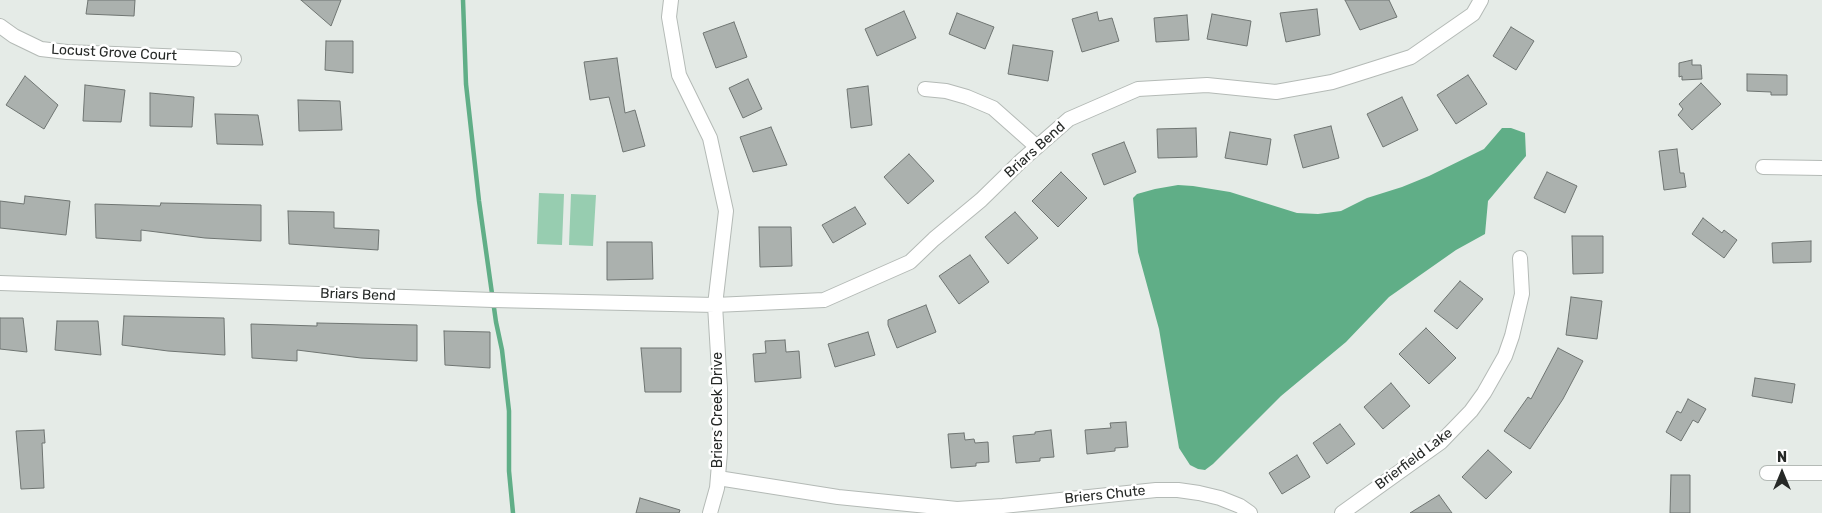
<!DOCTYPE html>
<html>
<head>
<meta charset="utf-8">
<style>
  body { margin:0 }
  #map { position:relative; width:1822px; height:513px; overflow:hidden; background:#e5ebe7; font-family:Rubik,sans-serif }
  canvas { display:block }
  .north { position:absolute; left:1757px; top:448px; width:50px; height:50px; -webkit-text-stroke:4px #fff; paint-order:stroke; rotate:0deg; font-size:14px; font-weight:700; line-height:20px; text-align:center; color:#262927 }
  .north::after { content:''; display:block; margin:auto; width:18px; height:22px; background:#262927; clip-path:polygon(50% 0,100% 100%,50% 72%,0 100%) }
</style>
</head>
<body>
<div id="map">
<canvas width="1822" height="513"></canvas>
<div class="north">N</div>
</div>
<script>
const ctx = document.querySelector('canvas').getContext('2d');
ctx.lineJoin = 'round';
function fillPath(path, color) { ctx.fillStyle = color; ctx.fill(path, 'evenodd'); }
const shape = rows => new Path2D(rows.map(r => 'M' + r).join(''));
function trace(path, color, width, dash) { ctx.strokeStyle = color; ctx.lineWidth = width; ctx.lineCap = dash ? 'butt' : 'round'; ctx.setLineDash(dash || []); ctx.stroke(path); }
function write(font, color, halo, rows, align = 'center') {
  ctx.font = font + ' Rubik,sans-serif'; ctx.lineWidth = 5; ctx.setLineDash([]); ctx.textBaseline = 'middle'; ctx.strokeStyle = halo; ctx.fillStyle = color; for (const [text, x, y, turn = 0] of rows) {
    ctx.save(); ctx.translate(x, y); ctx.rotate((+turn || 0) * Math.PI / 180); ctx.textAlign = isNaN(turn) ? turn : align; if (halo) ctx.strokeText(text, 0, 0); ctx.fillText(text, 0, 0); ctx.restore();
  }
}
fillPath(shape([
  [539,193,564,194,562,245,537,244],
  [571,194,596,195,593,246,569,245]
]), '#97cdb0');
fillPath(shape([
  [1502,128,1511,128,1525,133,1526,156,1488,201,1485,234,1456,250,1389,297,1346,342,1281,396,1213,464,1205,470,1198,469,1190,465,1179,448,1159,329,1138,252,1133,198,1137,194,1155,189,1178,185,1193,186,1230,192,1297,213,1318,214,1341,211,1367,198,1402,187,1429,176,1484,149]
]), '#60ae87');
trace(shape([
  [463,0,466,84,479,201,496,322,502,350,509,411,509,471,513,513]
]), '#60ae87', 4.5);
const building = shape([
  [88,0,135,0,134,16,86,14,88,0],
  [301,0,341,0,331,26,301,0],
  [1345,0,1389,0,1397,17,1360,30,1345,0],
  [1317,9,1320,35,1286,42,1280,13,1317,9],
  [904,11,916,38,877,56,865,29,904,11],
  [1097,12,1099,21,1112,18,1119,41,1082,52,1072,19,1097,12],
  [957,13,994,27,985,49,949,34,957,13],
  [1212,14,1251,21,1247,46,1207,39,1212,14],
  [1187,15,1189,40,1156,42,1154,18,1187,15],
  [734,22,747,57,716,68,703,33,734,22],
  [1511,27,1534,41,1516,70,1493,56,1511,27],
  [326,41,353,41,353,73,325,70,326,41],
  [1013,45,1053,51,1048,81,1008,74,1013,45],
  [617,58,625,113,635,110,645,146,623,152,609,97,590,100,584,62,617,58],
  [1692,60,1692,65,1701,65,1702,79,1682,80,1682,76,1679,77,1679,63,1692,60],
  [1747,74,1787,75,1787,95,1771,95,1771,92,1747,91,1747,74],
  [1468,75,1487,104,1456,124,1437,95,1468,75],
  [25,76,58,105,44,129,6,105,25,76],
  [748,79,762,109,743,118,729,88,748,79],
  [1701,83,1721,104,1692,130,1678,115,1683,109,1679,104,1701,83],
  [85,85,125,90,121,122,83,121,85,85],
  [868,86,872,125,851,128,847,89,868,86],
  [150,93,194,97,192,127,150,126,150,93],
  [1402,97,1418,130,1383,147,1367,114,1402,97],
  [298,100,340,101,342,130,299,131,298,100],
  [215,114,258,115,263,145,217,144,215,114],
  [1331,126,1339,158,1303,168,1294,135,1331,126],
  [771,127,787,165,753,172,740,137,771,127],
  [1196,128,1197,157,1158,158,1157,129,1196,128],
  [1230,132,1271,139,1267,165,1225,158,1230,132],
  [1124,142,1136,172,1104,185,1092,154,1124,142],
  [1677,149,1680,173,1684,173,1686,187,1664,190,1659,151,1677,149],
  [909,154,934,181,908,204,884,177,909,154],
  [1061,172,1087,198,1058,227,1032,201,1061,172],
  [1547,172,1577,186,1565,213,1534,198,1547,172],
  [25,196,70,201,66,235,0,228,0,201,24,204,25,196],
  [161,203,261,205,261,241,205,238,141,230,141,241,96,238,95,204,160,206,161,203],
  [855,207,866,224,833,243,822,225,855,207],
  [288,211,334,212,334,228,379,230,378,250,289,244,288,211],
  [1015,212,1038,238,1008,264,985,237,1015,212],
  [1703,218,1722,233,1724,230,1737,240,1724,258,1692,234,1703,218],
  [759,227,791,227,792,266,760,267,759,227],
  [1572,236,1603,236,1603,273,1573,274,1572,236],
  [1811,241,1811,262,1773,263,1772,243,1811,241],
  [607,242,652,242,653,279,607,280,607,242],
  [970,255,989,282,959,304,939,276,970,255],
  [1460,281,1483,299,1457,329,1434,311,1460,281],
  [1571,297,1602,301,1597,339,1566,335,1571,297],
  [926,305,936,332,897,348,888,325,888,320,926,305],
  [124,316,224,318,225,355,168,351,122,345,124,316],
  [0,318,23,318,27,352,0,349,0,318],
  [57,321,98,321,101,355,55,350,57,321],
  [317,323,417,325,417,361,361,358,297,350,297,361,252,358,251,324,317,326,317,323],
  [1426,328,1456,358,1429,384,1399,354,1426,328],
  [444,331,490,332,490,368,445,365,444,331],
  [868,332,875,355,835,367,828,344,868,332],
  [785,340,786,352,799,351,801,378,755,382,753,354,766,353,765,341,785,340],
  [641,348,681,348,681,392,645,392,641,348],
  [1558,348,1583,361,1563,399,1530,449,1504,431,1528,397,1531,399,1558,348],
  [1755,378,1795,384,1792,403,1752,396,1755,378],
  [1391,383,1410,406,1383,429,1364,407,1391,383],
  [1688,399,1706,409,1698,423,1693,420,1681,441,1666,432,1677,411,1681,413,1688,399],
  [1126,422,1128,447,1115,448,1115,451,1087,454,1085,430,1111,428,1110,423,1126,422],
  [1340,424,1355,444,1327,464,1313,443,1340,424],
  [44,430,45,443,42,443,44,488,21,489,16,431,44,430],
  [1051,430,1054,457,1040,458,1040,461,1016,463,1013,436,1035,434,1035,432,1051,430],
  [964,433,965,440,974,439,975,443,988,442,989,462,976,463,976,466,951,468,948,434,964,433],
  [1488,450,1512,472,1486,499,1462,477,1488,450],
  [1297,455,1310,477,1282,494,1269,473,1297,455],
  [1671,475,1690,475,1690,513,1670,513,1671,475],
  [1439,495,1452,513,1410,513,1439,495],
  [640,498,680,510,679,513,636,513,640,498]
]);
fillPath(building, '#abb1ae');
trace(building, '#6f7572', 1);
const minor = shape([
  [671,0,669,17,679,75,710,138,726,211,715,305,720,388,720,452,717,488,710,513],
  [0,26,14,36,41,49,67,52,234,59],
  [925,89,946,91,967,97,993,108,1037,147],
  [1763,167,1822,168],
  [0,283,493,300,715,305,824,300,910,262,934,239,981,200,1022,160,1069,119,1138,89,1207,85,1276,92,1332,82,1411,57,1473,14,1481,0],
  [1767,473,1822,473],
  [718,478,838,497,957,509,1003,506,1156,490,1178,490,1199,493,1220,498,1240,506,1250,513],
  [1342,513,1441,442,1471,411,1484,393,1505,356,1512,336,1522,294,1520,258]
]);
trace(minor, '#b4bab6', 16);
trace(minor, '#fff', 14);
write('14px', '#262927', '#fff', [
  ["Locust Grove Court",114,53,3],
  ["Briars Bend",1035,150,-42],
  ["Briars Bend",358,295,2],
  ["Briers Creek Drive",718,410,-90],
  ["Brierfield Lake",1414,459,-37],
  ["Briers Chute",1105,495,-6]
]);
</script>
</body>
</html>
